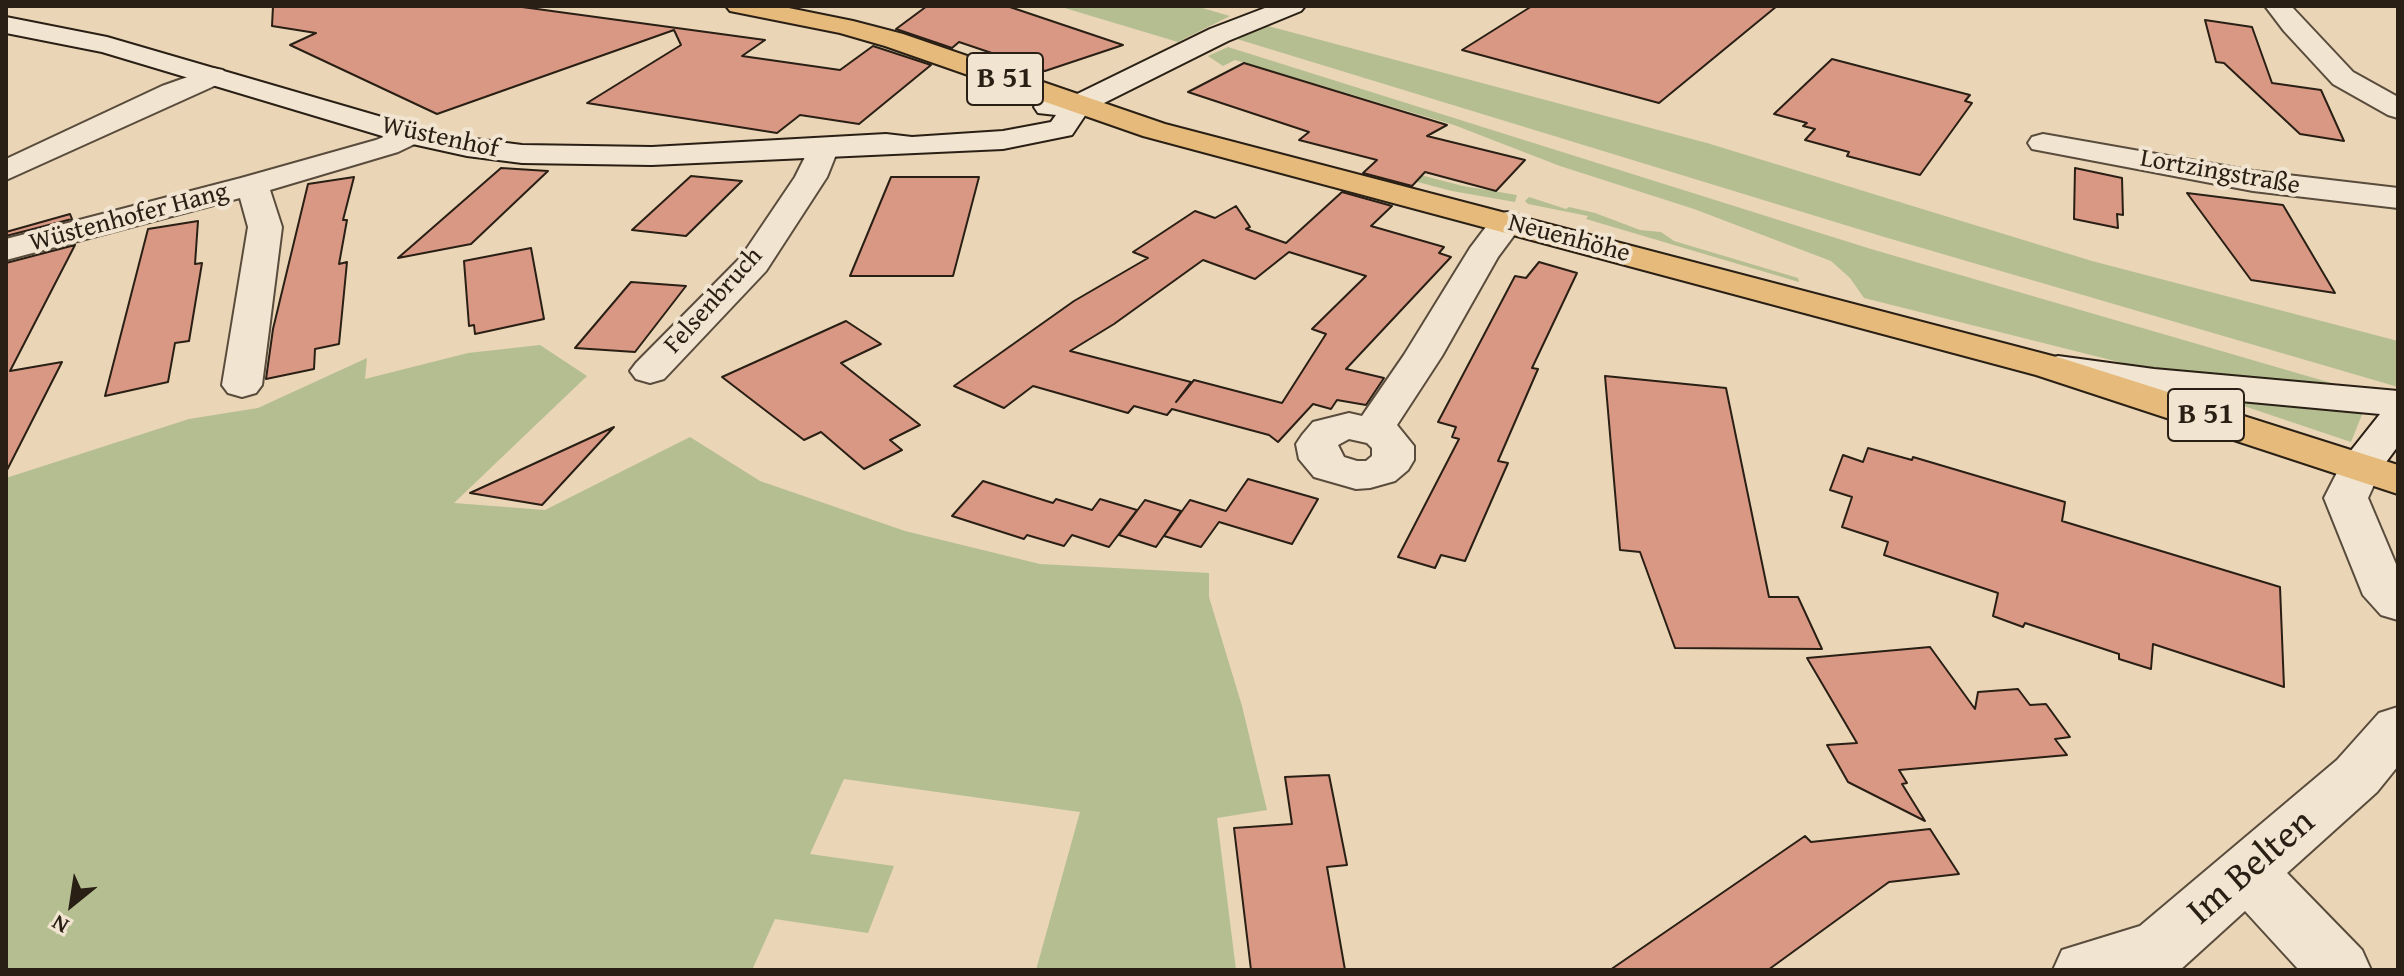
<!DOCTYPE html>
<html>
<head>
<meta charset="utf-8">
<style>
  body { margin:0 }
  #map { position:relative; width:2404px; height:976px; overflow:hidden; background:#ead5b6; font-family:"Gentium Book Plus",serif }
  canvas { display:block }
  .frame { position:absolute; inset:0; border:8px solid #291f14; pointer-events:none }
  .north { position:absolute; left:32px; top:864px; width:80px; height:80px; -webkit-text-stroke:6px #f1e4d0; paint-order:stroke; rotate:210deg; font-size:22px; font-weight:700; line-height:32px; text-align:center; color:#291f14 }
  .north::after { content:''; display:block; margin:auto; width:28px; height:36px; background:#291f14; clip-path:polygon(50% 0,100% 100%,50% 72%,0 100%) }
</style>
</head>
<body>
<div id="map">
<canvas width="2404" height="976"></canvas>
<div class="frame"></div>
<div class="north">N</div>
</div>
<script>
const ctx = document.querySelector('canvas').getContext('2d');
ctx.lineJoin = 'round';
function fillPath(path, color) { ctx.fillStyle = color; ctx.fill(path, 'evenodd'); }
const shape = rows => new Path2D(rows.map(r => 'M' + r).join(''));
function trace(path, color, width, dash) { ctx.strokeStyle = color; ctx.lineWidth = width; ctx.lineCap = dash ? 'butt' : 'round'; ctx.setLineDash(dash || []); ctx.stroke(path); }
function write(font, color, halo, rows, align = 'center') {
  ctx.font = font + ' "Gentium Book Plus",serif'; ctx.lineWidth = 8; ctx.setLineDash([]); ctx.textBaseline = 'middle'; ctx.strokeStyle = halo; ctx.fillStyle = color; for (const [text, x, y, turn = 0] of rows) {
    ctx.save(); ctx.translate(x, y); ctx.rotate((+turn || 0) * Math.PI / 180); ctx.textAlign = isNaN(turn) ? turn : align; if (halo) ctx.strokeText(text, 0, 0); ctx.fillText(text, 0, 0); ctx.restore();
  }
}
fillPath(shape([
  [1058,6,1195,6,1230,16,1178,42],
  [1268,26,1707,143,2092,261,2398,341,2398,387,1881,236,1237,39],
  [1228,47,1871,249,2345,387,2147,369,1864,298,1850,278,1831,261,1694,209,1560,166,1454,125,1235,60,1223,66,1208,56],
  [1401,170,1463,186,1517,195,1515,202,1452,191,1395,176],
  [1529,197,1566,209,1569,207,1595,213,1640,230,1661,232,1674,241,1798,278,1799,282,1586,219,1588,216,1528,204,1525,201],
  [540,345,587,376,454,503,545,510,690,437,760,481,905,531,1040,564,1209,573,1209,597,1242,706,1267,810,1217,818,1236,970,1036,970,1080,812,844,779,810,854,894,866,868,933,775,919,752,970,6,970,6,478,189,419,258,408,367,358,365,379,468,353],
  [2232,402,2352,408,2363,412,2351,442]
]), '#b4be91');
const building = shape([
  [273,6,515,6,765,40,742,56,840,70,873,46,931,65,859,124,800,115,777,133,587,103,681,45,674,30,437,114,290,45,316,33,272,26,273,6],
  [927,6,1007,6,1123,45,1045,71,959,42,952,48,896,29,927,6],
  [1532,6,1777,6,1659,103,1462,50,1532,6],
  [2205,20,2252,27,2272,83,2321,90,2344,141,2300,134,2224,63,2216,62,2205,20],
  [1832,59,1970,95,1965,101,1972,103,1920,175,1847,156,1849,152,1805,140,1815,129,1803,126,1807,123,1774,114,1832,59],
  [1244,63,1447,125,1427,136,1525,160,1496,191,1425,172,1412,186,1363,173,1377,160,1299,140,1309,132,1188,92,1244,63],
  [501,168,548,171,471,244,398,258,501,168],
  [2075,168,2122,178,2123,215,2117,214,2118,228,2074,219,2075,168],
  [691,176,742,181,686,236,632,230,691,176],
  [354,177,343,220,347,220,339,264,347,262,339,344,315,349,314,369,266,379,273,329,308,184,354,177],
  [891,177,979,177,953,276,850,276,891,177],
  [1342,192,1392,206,1371,226,1444,247,1439,253,1451,257,1346,369,1384,378,1366,405,1337,400,1331,409,1313,404,1278,442,1269,435,1172,409,1167,415,1134,406,1128,413,1033,386,1004,408,954,386,1074,301,1148,258,1133,252,1195,211,1215,218,1236,206,1250,227,1246,229,1286,243,1342,192],
  [1289,252,1366,276,1312,329,1326,334,1282,403,1194,380,1176,402,1191,382,1070,351,1114,324,1203,260,1255,279,1289,252],
  [2187,193,2283,205,2335,293,2251,280,2187,193],
  [70,214,72,219,6,236,6,232,70,214],
  [198,221,195,264,202,263,189,341,175,343,168,382,105,396,148,229,198,221],
  [75,245,10,371,62,362,6,472,6,263,75,245],
  [531,248,544,319,475,334,474,325,469,326,464,261,531,248],
  [1539,262,1577,273,1532,368,1538,369,1498,461,1508,463,1465,561,1441,555,1435,568,1398,557,1459,439,1452,437,1456,427,1438,422,1515,276,1526,278,1539,262],
  [631,282,686,286,635,352,575,348,631,282],
  [846,321,881,344,841,363,920,425,890,440,902,450,864,469,821,432,804,440,722,377,846,321],
  [1605,376,1726,388,1769,597,1798,597,1822,649,1675,648,1640,552,1620,550,1605,376],
  [614,427,542,505,470,493,614,427],
  [1868,448,1912,460,1913,457,2065,502,2062,521,2280,587,2284,687,2153,644,2151,669,2119,659,2119,654,2025,623,2023,627,1993,616,1998,593,1884,555,1888,542,1842,527,1852,497,1830,490,1843,455,1863,462,1868,448],
  [1248,479,1318,499,1292,544,1219,522,1201,547,1164,536,1190,500,1226,511,1248,479],
  [983,481,1053,503,1056,499,1092,510,1100,499,1137,510,1109,547,1072,535,1064,546,1027,535,1024,539,952,516,983,481],
  [1145,500,1181,511,1156,547,1119,535,1145,500],
  [1930,647,1975,709,1978,692,2018,689,2030,705,2046,704,2070,737,2055,739,2067,755,1899,770,1907,783,1902,784,1925,821,1848,782,1827,745,1857,743,1807,658,1930,647],
  [1329,775,1347,865,1327,867,1345,970,1251,970,1234,828,1292,824,1285,777,1329,775],
  [1930,829,1959,874,1889,882,1768,970,1610,970,1805,836,1811,842,1930,829]
]);
fillPath(building, '#d99884');
trace(building, '#291f14', 2);
const street = shape([
  [2265,6,2291,6,2353,72,2398,97,2398,118,2388,115,2333,84,2284,31,2265,6],
  [213,68,223,70,227,76,223,82,6,180,6,159,162,86,213,68],
  [410,126,421,129,425,135,421,141,398,152,270,190,282,227,262,385,256,393,242,397,228,393,222,385,248,227,240,198,6,260,6,239,241,178,376,140,410,126],
  [2043,134,2253,171,2398,188,2398,208,2253,191,2032,149,2028,143,2032,137,2043,134],
  [824,138,835,141,839,147,827,177,766,271,664,379,650,383,636,379,630,371,636,363,741,257,795,177,813,141,824,138],
  [1507,212,1519,215,1524,222,1498,257,1442,356,1397,425,1414,446,1414,460,1408,470,1395,481,1370,488,1356,489,1314,477,1299,459,1296,444,1302,435,1313,422,1349,413,1362,416,1404,355,1470,248,1495,215,1507,212],
  [1349,439,1367,443,1372,448,1372,456,1366,461,1357,461,1344,457,1338,445,1349,439],
  [2360,453,2375,457,2382,467,2368,498,2398,569,2398,620,2381,615,2363,595,2324,498,2345,457,2360,453],
  [2398,707,2398,766,2377,792,2287,873,2362,950,2371,970,2299,970,2245,911,2180,970,2053,970,2062,950,2140,926,2337,760,2379,713,2398,707]
]);
const secondary = shape([
  [1270,6,1305,6,1301,11,1228,41,1088,111,1072,135,1003,149,652,165,522,163,467,156,399,141,102,52,6,33,6,17,107,37,416,127,467,138,522,145,652,147,886,134,912,137,1003,131,1051,122,1056,115,1038,113,1034,107,1038,101,1071,97,1210,29,1270,6],
  [2058,356,2154,369,2398,391,2398,446,2375,477,2360,481,2345,477,2338,467,2380,414,2154,393,2044,376,2038,368,2044,360,2058,356]
]);
const primary = shape([
  [726,6,779,6,853,21,903,34,1165,124,2064,359,2398,465,2398,494,2036,375,1143,136,885,46,840,33,730,11,726,6]
]);
trace(street, '#594c3c', 4);
trace(secondary, '#291f14', 4);
trace(primary, '#291f14', 4);
fillPath(street, '#f1e4d0');
fillPath(secondary, '#f1e4d0');
fillPath(primary, '#e5ba7b');
write('26px', '#291f14', '#f1e4d0', [
  ["Wüstenhof",440,138,12],
  ["Lortzingstraße",2220,173,10],
  ["Wüstenhofer Hang",129,218,-15],
  ["Neuenhöhe",1569,239,15],
  ["Felsenbruch",714,301,-48]
]);
for (const [x, y, w] of [
  [1005,79,76],
  [2206,415,76]
]) { const box = new Path2D(); box.roundRect(x - w / 2, y - 26, w, 52, 6); ctx.fillStyle = '#f1e4d0'; ctx.fill(box); trace(box, '#291f14', 2); }
write('bold 30px', '#291f14', null, [
  ["B 51",1005,79],
  ["B 51",2206,415]
]);
write('38px', '#291f14', '#f1e4d0', [
  ["Im Belten",2252,868,-41]
]);
</script>
</body>
</html>
